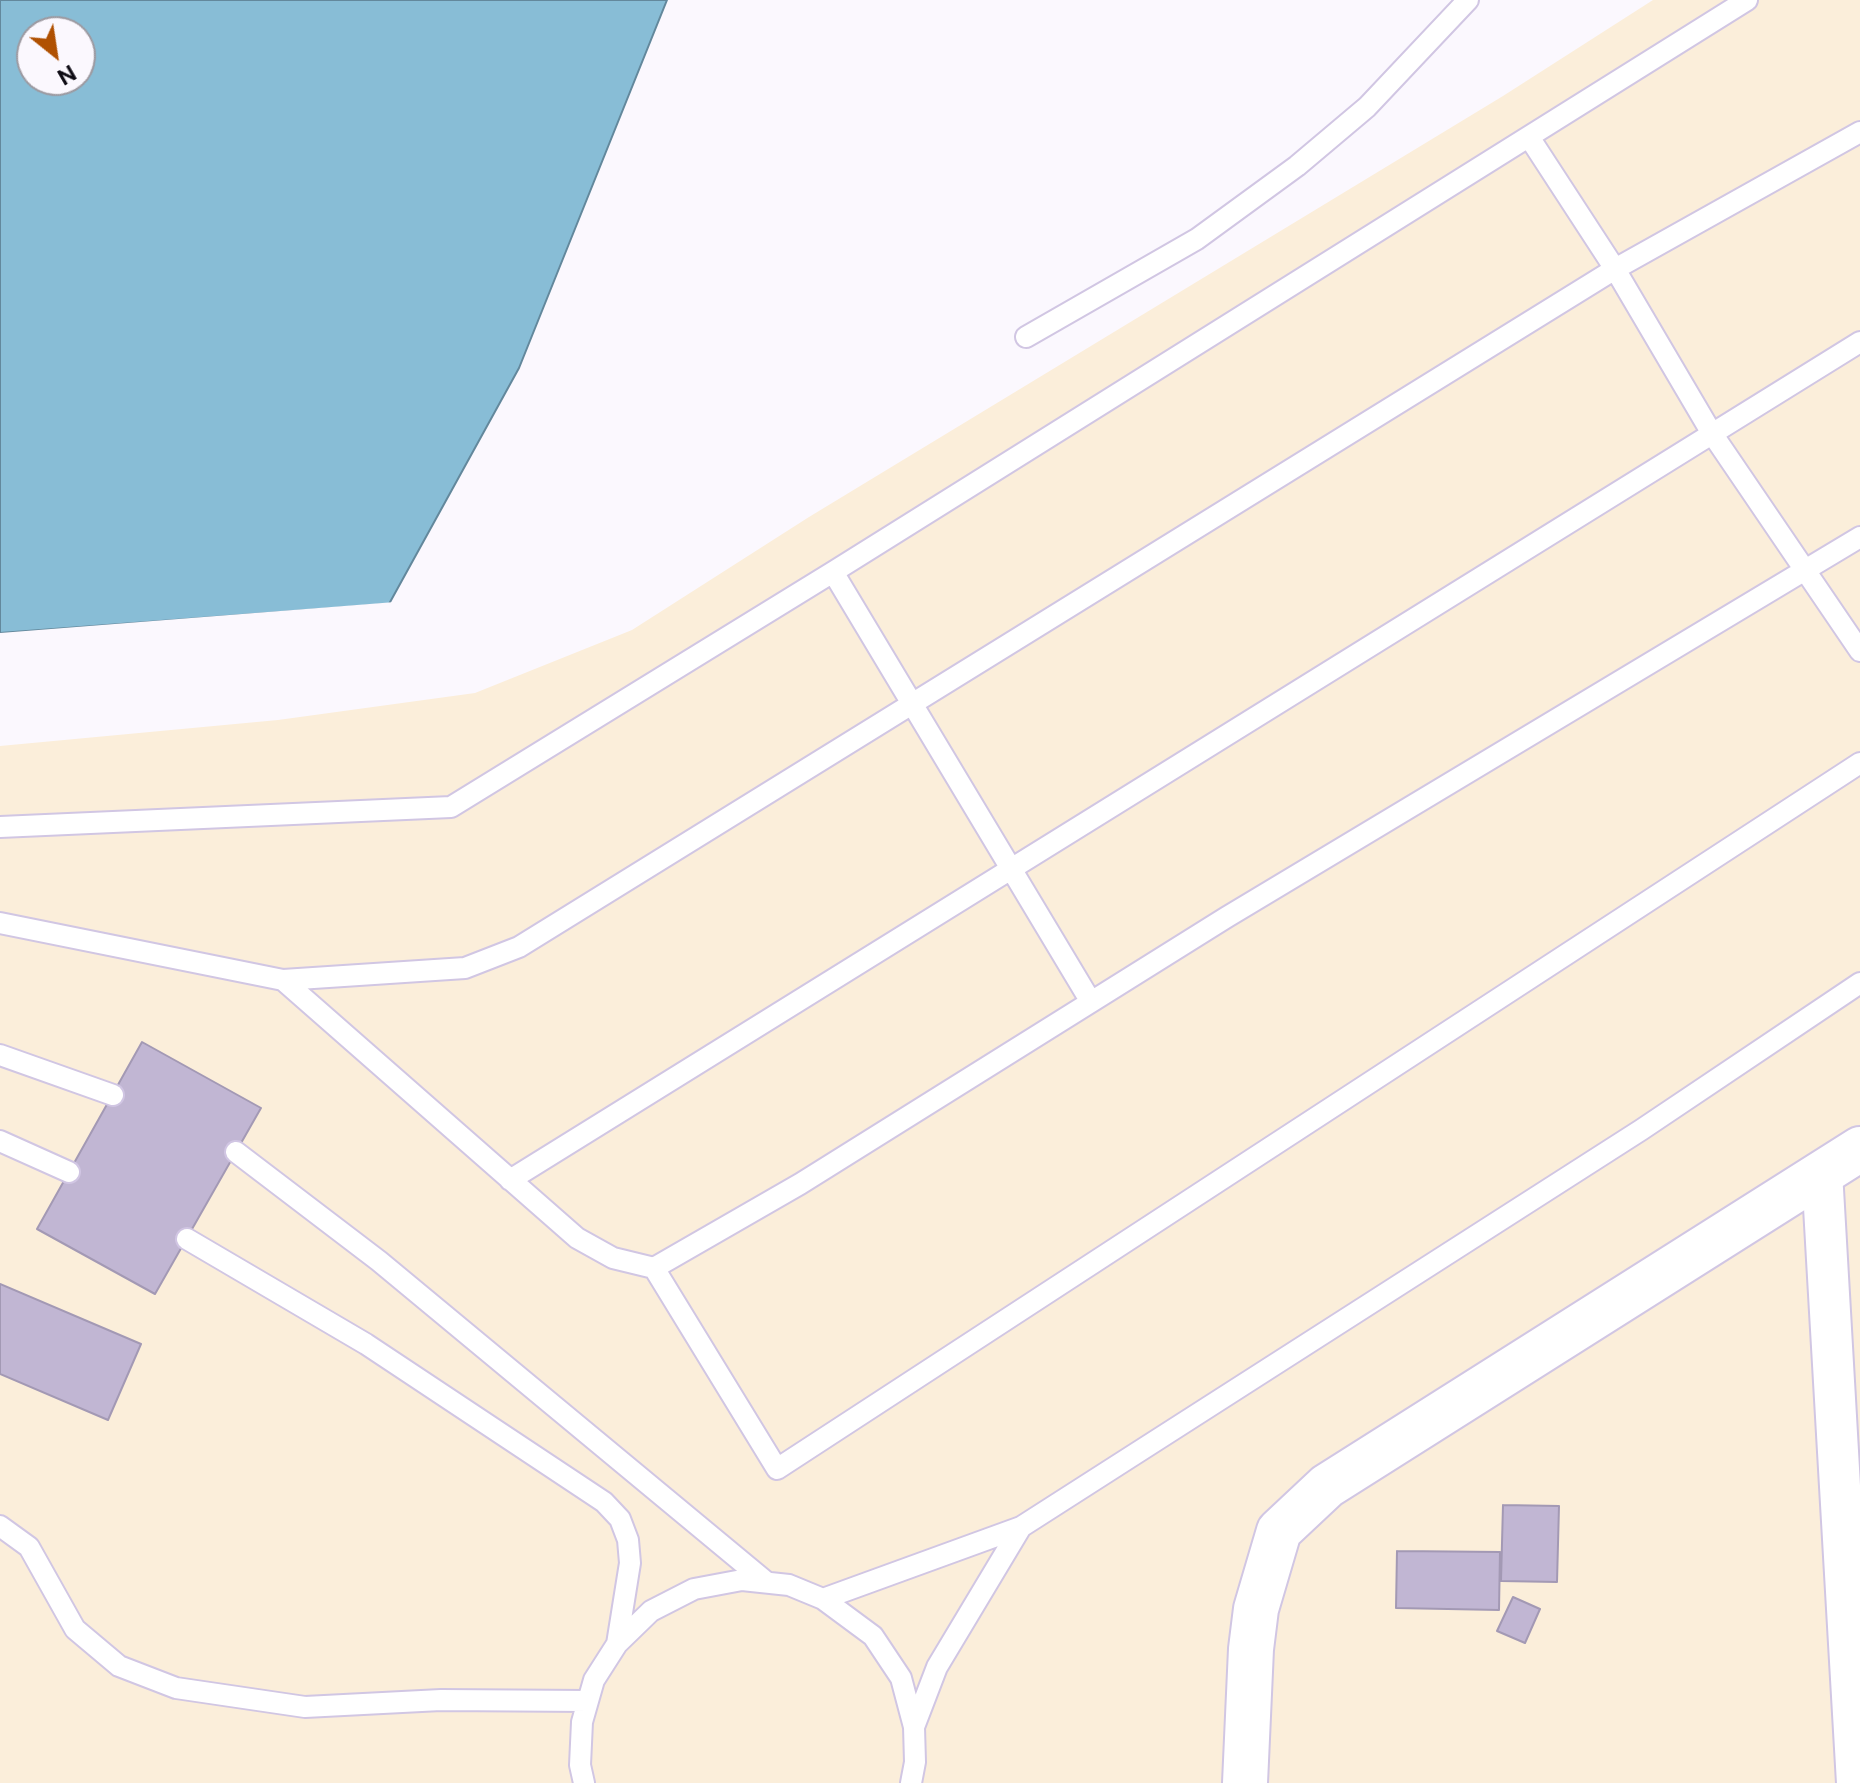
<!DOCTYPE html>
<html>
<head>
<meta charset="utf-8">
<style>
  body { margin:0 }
  #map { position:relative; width:1860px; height:1783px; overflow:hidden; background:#fbf8fe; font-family:"Public Sans",sans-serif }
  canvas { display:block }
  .north { position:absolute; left:16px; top:16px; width:80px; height:80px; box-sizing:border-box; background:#fbf8fe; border:2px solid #9c99a0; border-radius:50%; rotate:150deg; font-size:22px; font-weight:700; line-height:32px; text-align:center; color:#0e0b14 }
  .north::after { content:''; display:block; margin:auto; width:28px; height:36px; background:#b05102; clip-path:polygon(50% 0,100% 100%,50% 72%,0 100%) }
</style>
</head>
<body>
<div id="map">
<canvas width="1860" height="1783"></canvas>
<div class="north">N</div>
</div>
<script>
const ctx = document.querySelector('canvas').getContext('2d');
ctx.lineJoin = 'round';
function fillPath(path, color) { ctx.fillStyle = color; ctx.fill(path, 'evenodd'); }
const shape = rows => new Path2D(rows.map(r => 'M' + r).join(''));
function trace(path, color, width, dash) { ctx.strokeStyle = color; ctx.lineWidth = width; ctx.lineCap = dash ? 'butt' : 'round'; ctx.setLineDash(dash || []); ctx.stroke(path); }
fillPath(shape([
  [1653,0,1860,0,1860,1783,0,1783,0,746,278,720,475,693,632,630,809,517,1503,96]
]), '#fbeeda');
const water = shape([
  [0,0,667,0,519,368,389,604,0,633,0,0],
  [32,32,80,32,80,80,32,80,32,32]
]);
fillPath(water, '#88bdd6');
trace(water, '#63889c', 2);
fillPath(shape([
  [395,602,389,608,0,637,0,633]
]), '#fbf8fe');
const building = shape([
  [142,1042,261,1108,155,1294,37,1229,142,1042],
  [0,1284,141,1344,108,1420,0,1374,0,1284],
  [1503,1505,1559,1506,1557,1582,1501,1581,1503,1505],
  [1397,1551,1500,1552,1499,1610,1396,1608,1397,1551],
  [1513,1597,1540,1609,1525,1643,1497,1631,1513,1597]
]);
fillPath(building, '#c1b6d3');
trace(building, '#a399b4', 2);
const lane = shape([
  [1529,137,1615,269,1711,432,1860,651],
  [1026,337,1197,239,1297,166,1367,107,1468,0],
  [833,572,1091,1002],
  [0,827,451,807,833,572,1747,0],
  [0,923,283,980,577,1238,613,1258,654,1268,800,1184,1227,917,1860,537],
  [283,980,465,968,519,947,1615,269,1860,132],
  [0,1055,113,1095],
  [0,1141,69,1172],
  [236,1152,379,1261,765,1581],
  [510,1180,1860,342],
  [187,1239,366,1344,604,1502,620,1519,628,1540,630,1563,617,1644],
  [654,1268,777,1469,1860,763],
  [0,1526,29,1547,75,1629,119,1666,176,1688,305,1707,441,1700,588,1701],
  [823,1599,1021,1527,1641,1130,1860,983],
  [914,1727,937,1667,1021,1527],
  [584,1783,580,1765,582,1722,594,1680,617,1644,651,1611,694,1589,742,1580,789,1585,823,1599,873,1636,901,1678,914,1727,915,1762,911,1783]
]);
const street = shape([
  [1822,1172,1857,1783]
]);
const secondary = shape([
  [1245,1783,1251,1649,1256,1609,1279,1531,1327,1486,1860,1149]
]);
trace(lane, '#d1c6e3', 24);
trace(street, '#d1c6e3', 44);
trace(secondary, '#d1c6e3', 48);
trace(lane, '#fff', 20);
trace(street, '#fff', 40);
trace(secondary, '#fff', 44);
</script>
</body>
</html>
